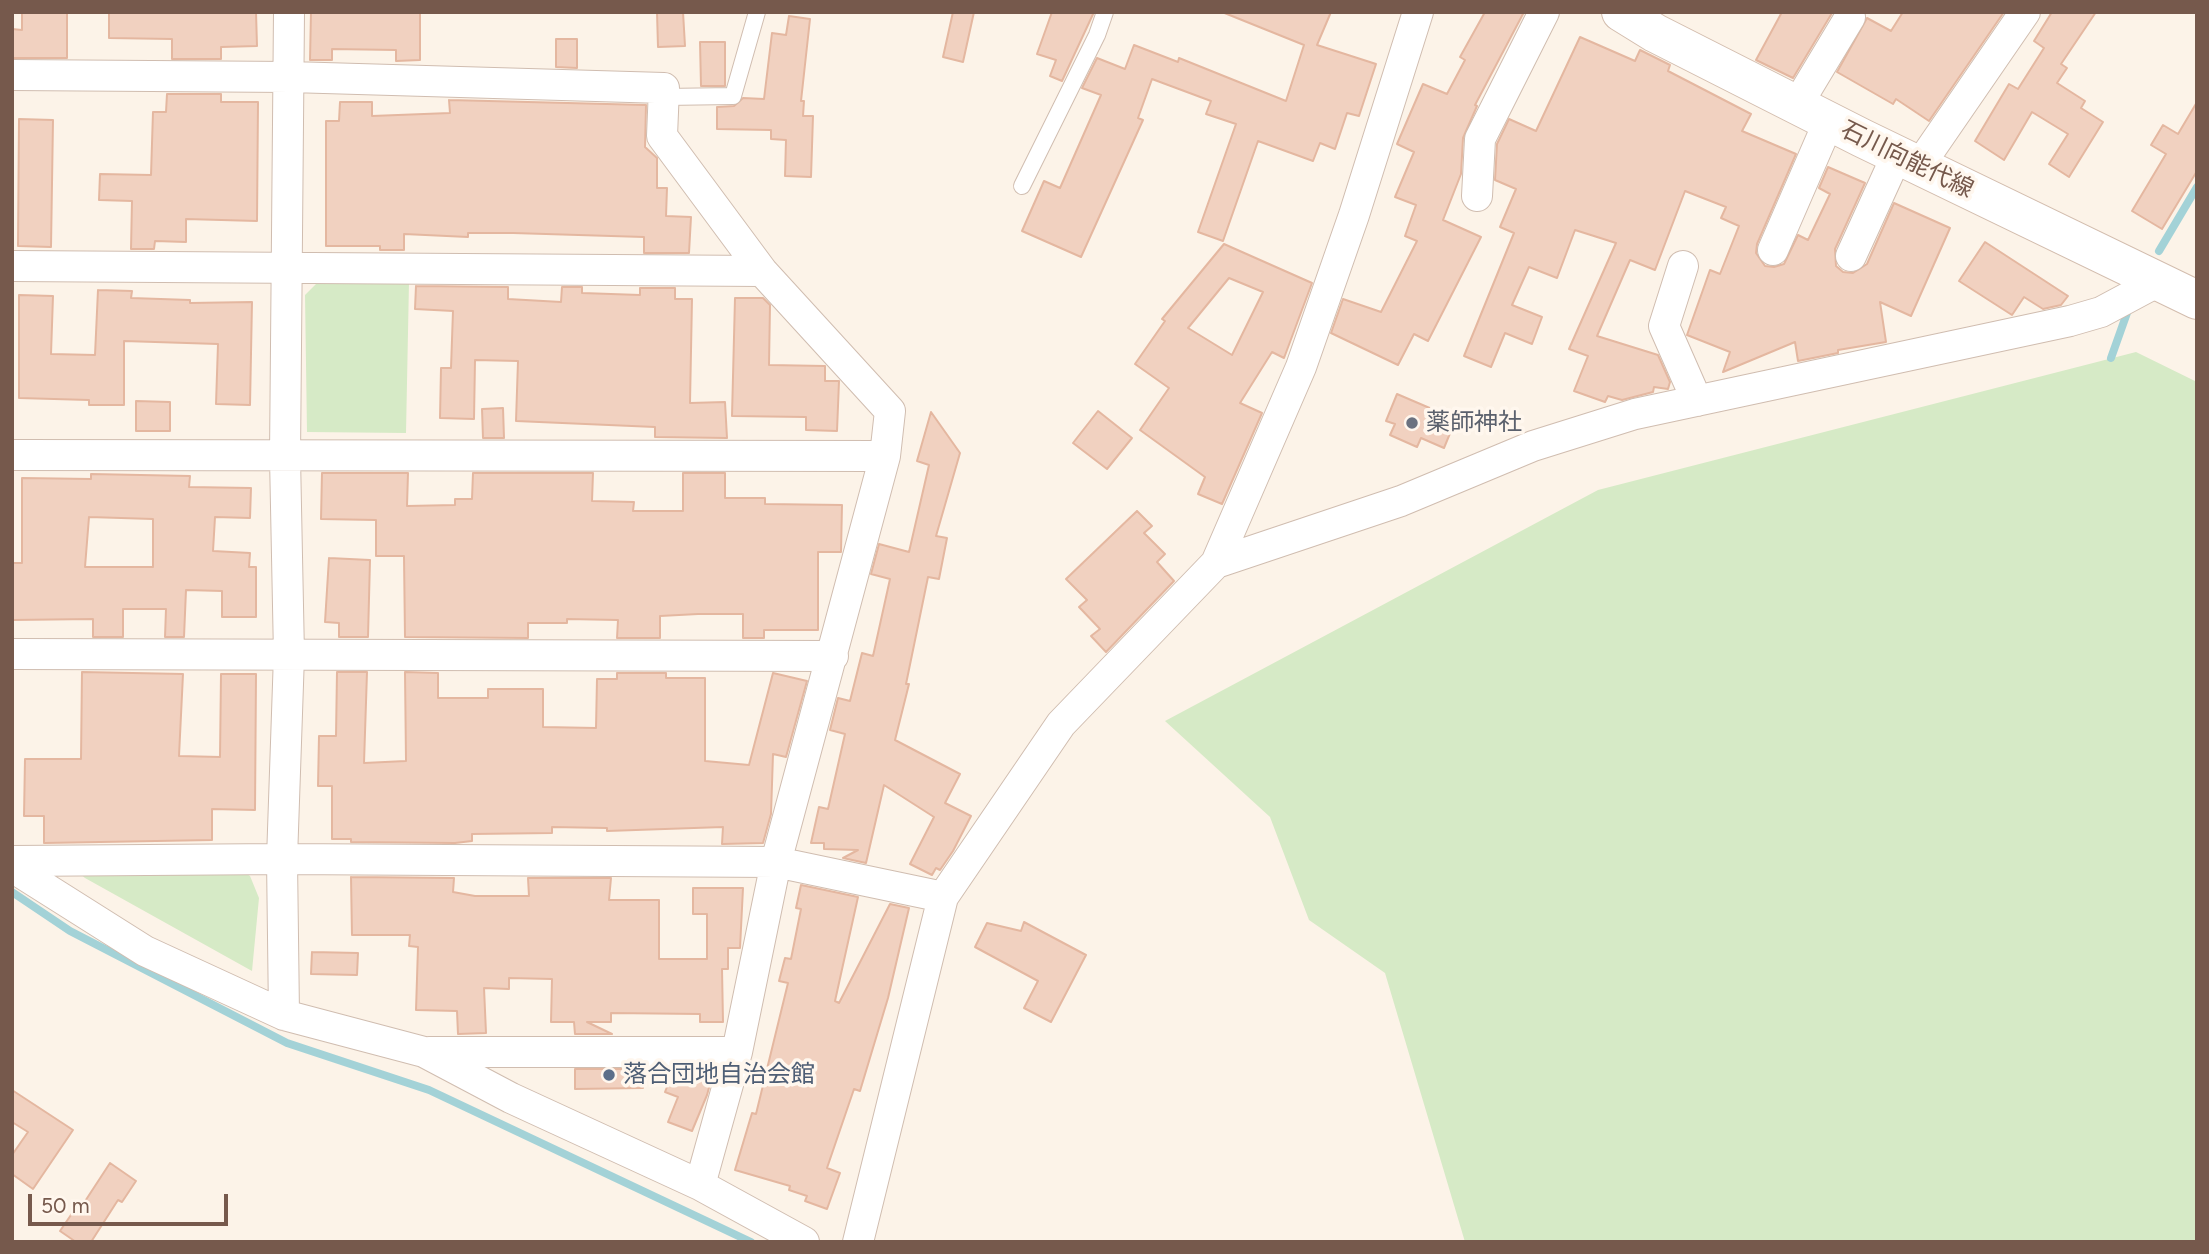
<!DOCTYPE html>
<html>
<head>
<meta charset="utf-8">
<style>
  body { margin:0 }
  #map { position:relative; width:2209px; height:1254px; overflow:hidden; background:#fcf3e8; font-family:Figtree,sans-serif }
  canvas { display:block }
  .frame { position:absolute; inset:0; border:14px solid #76594c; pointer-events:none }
  .scale { position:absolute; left:28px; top:1194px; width:200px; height:32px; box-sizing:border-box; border:4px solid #76594c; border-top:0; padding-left:9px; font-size:21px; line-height:24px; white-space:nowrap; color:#76594c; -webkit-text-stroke:5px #fff7ee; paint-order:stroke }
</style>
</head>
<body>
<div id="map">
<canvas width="2209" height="1254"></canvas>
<div class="frame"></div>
<div class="scale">50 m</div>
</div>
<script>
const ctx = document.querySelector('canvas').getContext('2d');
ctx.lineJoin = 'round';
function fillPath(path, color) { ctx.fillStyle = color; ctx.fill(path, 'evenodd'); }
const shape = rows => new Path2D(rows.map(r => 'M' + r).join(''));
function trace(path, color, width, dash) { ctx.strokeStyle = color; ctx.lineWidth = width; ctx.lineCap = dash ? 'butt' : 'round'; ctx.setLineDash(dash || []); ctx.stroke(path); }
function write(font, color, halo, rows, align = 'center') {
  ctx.font = font + ' Figtree,"Noto Sans JP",sans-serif'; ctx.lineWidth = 7; ctx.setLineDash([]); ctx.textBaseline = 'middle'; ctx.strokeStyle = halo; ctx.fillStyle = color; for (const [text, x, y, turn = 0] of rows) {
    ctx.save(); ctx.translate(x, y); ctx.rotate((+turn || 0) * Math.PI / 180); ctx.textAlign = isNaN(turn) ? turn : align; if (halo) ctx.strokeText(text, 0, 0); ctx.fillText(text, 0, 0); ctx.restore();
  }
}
fillPath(shape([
  [409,282,406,433,307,432,305,295,317,283],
  [2136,352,2197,382,2197,1242,1465,1242,1385,973,1309,920,1270,817,1165,721,1598,490],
  [238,868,250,876,259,898,252,971,85,878,75,870]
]), '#d6eac6');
trace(shape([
  [2159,251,2197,187],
  [2111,358,2127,313],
  [12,892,70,931,287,1043,429,1090,751,1242]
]), '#a3d2d7', 8);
const building = shape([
  [22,12,67,12,67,58,12,58,12,29,22,30,22,12],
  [109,12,256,12,257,46,221,47,221,59,172,59,172,39,109,38,109,12],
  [311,12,420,12,420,60,396,61,396,50,332,49,332,60,310,60,311,12],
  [657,12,683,12,685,46,658,47,657,12],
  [953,12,974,12,963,62,943,57,953,12],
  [1052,12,1094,12,1062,81,1050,76,1056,60,1037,54,1052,12],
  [1222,12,1331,12,1317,45,1376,64,1359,116,1347,113,1335,149,1320,143,1313,161,1258,141,1223,241,1198,232,1236,124,1206,114,1211,101,1152,79,1138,118,1143,120,1081,257,1022,231,1044,181,1060,188,1101,95,1082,88,1097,58,1125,69,1134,45,1178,62,1179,58,1286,101,1304,45,1222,12],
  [1485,12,1524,12,1475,105,1477,106,1463,138,1461,174,1443,220,1481,237,1428,341,1414,334,1398,365,1331,333,1343,299,1381,312,1417,241,1405,236,1416,205,1395,197,1414,152,1397,144,1423,84,1447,94,1465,60,1460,57,1485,12],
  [1782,12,1832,13,1793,78,1756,60,1782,12],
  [1903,12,2004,12,1929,121,1896,99,1893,104,1837,72,1867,18,1891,31,1903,12],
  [2052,12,2096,12,2061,64,2067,68,2057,83,2085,101,2081,108,2103,122,2069,177,2049,164,2068,134,2032,112,2004,160,1975,141,2009,84,2018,89,2044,48,2034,41,2052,12],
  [789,16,810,19,801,101,804,101,803,116,813,116,811,177,785,176,786,140,771,139,771,130,717,129,717,107,734,106,743,98,764,99,772,33,786,35,789,16],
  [1580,37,1635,61,1640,50,1670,65,1668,71,1751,114,1742,131,1796,154,1757,244,1756,253,1765,266,1774,267,1784,264,1798,235,1808,240,1830,194,1819,188,1828,167,1865,183,1835,249,1836,266,1843,272,1853,273,1867,264,1894,203,1950,228,1911,316,1880,302,1886,342,1838,350,1838,353,1798,361,1795,342,1723,372,1730,352,1687,335,1710,270,1720,274,1739,226,1721,218,1726,207,1685,191,1655,270,1630,260,1597,336,1658,355,1670,382,1668,389,1654,387,1653,392,1622,400,1608,396,1605,402,1574,391,1588,356,1569,349,1616,243,1575,230,1557,278,1529,267,1512,305,1542,317,1532,344,1505,333,1491,367,1464,356,1514,233,1500,227,1516,189,1495,180,1497,144,1509,119,1536,131,1580,37],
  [556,39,577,39,577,68,556,67,556,39],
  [700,42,725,42,725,86,701,86,700,42],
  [167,94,221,94,221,102,258,102,257,221,186,219,186,242,155,241,154,249,131,249,132,201,99,200,100,174,151,175,153,112,166,112,167,94],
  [449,100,646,105,645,147,657,158,657,188,667,188,666,216,691,217,689,253,644,253,644,237,513,233,468,233,468,237,404,234,404,250,380,250,380,246,326,246,326,121,339,121,340,102,372,102,372,116,450,113,449,100],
  [2197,102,2197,171,2162,229,2132,211,2166,154,2151,145,2163,125,2178,134,2197,102],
  [19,119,53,120,51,247,18,246,19,119],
  [1985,242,2068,296,2061,305,2043,309,2024,297,2012,315,1959,281,1985,242],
  [1224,244,1312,283,1284,358,1272,352,1240,403,1262,413,1222,504,1198,494,1205,477,1140,430,1169,388,1135,364,1165,321,1162,319,1224,244],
  [1229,278,1263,292,1232,355,1188,328,1229,278],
  [416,286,508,287,508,299,561,302,562,287,582,287,582,293,640,295,640,288,675,288,675,299,692,299,690,403,725,402,727,438,655,437,655,427,516,421,518,361,475,360,474,419,440,418,441,368,451,368,453,311,415,309,416,286],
  [98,290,132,291,131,298,190,300,190,303,252,302,250,405,216,404,218,344,124,341,124,405,89,405,89,400,19,398,19,295,53,296,51,354,95,355,98,290],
  [735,298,763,298,770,305,769,365,825,366,825,381,839,381,837,431,806,430,806,417,732,416,735,298],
  [1397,394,1432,409,1429,416,1453,426,1444,448,1421,438,1417,447,1390,435,1395,424,1386,421,1397,394],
  [136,401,170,402,170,431,136,431,136,401],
  [503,408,504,438,483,438,482,409,503,408],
  [1098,411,1132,438,1107,469,1073,443,1098,411],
  [931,412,960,453,936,536,947,538,939,579,928,577,906,684,909,684,895,740,960,774,945,803,971,816,953,851,940,870,936,868,932,875,910,864,934,817,884,785,866,863,843,858,858,850,824,849,824,843,811,843,819,807,828,809,845,734,830,730,838,698,850,701,862,653,873,656,890,579,871,574,879,544,909,552,929,465,917,461,931,412],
  [322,473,408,473,407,506,455,505,455,499,472,499,473,473,593,473,592,501,634,502,633,511,683,511,683,473,725,473,725,498,765,498,765,504,842,505,841,552,818,552,818,630,764,630,764,638,743,638,743,614,698,614,660,616,660,638,617,638,618,620,567,619,567,623,528,623,528,638,405,637,404,556,376,556,376,520,321,519,322,473],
  [91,474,190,476,189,487,251,488,250,518,215,517,213,551,250,553,249,567,256,567,256,617,222,617,222,591,186,590,184,637,165,637,166,609,123,609,123,637,93,637,93,619,12,620,12,563,22,563,22,478,91,479,91,474],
  [89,517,153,519,153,567,85,567,89,517],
  [1137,511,1152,526,1144,533,1165,554,1157,562,1174,581,1106,652,1091,636,1100,629,1079,607,1087,600,1066,579,1137,511],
  [329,558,370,560,368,637,339,637,339,623,325,622,329,558],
  [82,672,183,674,179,756,220,757,221,674,256,674,255,810,212,809,212,840,44,843,44,816,24,816,25,759,81,759,82,672],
  [337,672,367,672,364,763,406,761,405,672,438,673,438,698,488,698,488,689,543,689,543,727,596,728,597,679,617,679,617,673,666,673,666,678,705,678,705,761,749,765,773,673,807,681,786,757,773,754,771,814,763,843,722,844,723,827,607,831,607,828,552,827,552,833,472,834,472,841,455,843,351,842,351,839,332,839,332,786,318,786,319,736,336,736,337,672],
  [351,877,454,878,453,892,475,896,529,896,528,878,611,878,609,900,659,900,659,959,707,959,707,914,693,914,693,888,743,888,740,948,728,948,728,969,722,969,723,1022,700,1022,700,1014,611,1013,611,1022,587,1022,612,1034,575,1034,574,1022,551,1022,552,979,509,978,509,989,484,988,486,1033,458,1034,457,1011,416,1010,418,947,409,946,410,935,352,935,351,877],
  [801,885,858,897,835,1001,839,1003,890,904,909,908,888,998,860,1091,854,1089,827,1168,840,1173,827,1209,805,1201,807,1196,789,1190,790,1186,735,1170,752,1113,756,1114,788,983,779,981,785,958,791,959,801,909,796,908,801,885],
  [1024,922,1086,955,1051,1022,1024,1008,1038,981,975,947,987,923,1021,931,1024,922],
  [312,952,358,953,357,975,311,974,312,952],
  [575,1069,643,1069,643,1088,575,1089,575,1069],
  [674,1069,686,1073,687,1069,710,1070,705,1082,710,1084,707,1095,692,1131,668,1122,678,1097,665,1092,674,1069],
  [12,1090,73,1130,33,1189,12,1174,12,1155,28,1132,12,1122,12,1090],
  [110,1163,136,1181,122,1202,118,1200,91,1242,76,1242,60,1231,75,1209,78,1212,110,1163]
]);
fillPath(building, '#f1d1c0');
trace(building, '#e4b7a0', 2);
const service = shape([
  [664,97,733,96,757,12],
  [1022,186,1097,35,1105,12]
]);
const minor = shape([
  [12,75,290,77,664,88,662,136,762,271,890,411,885,456,776,862,737,1052,700,1185],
  [1797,105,1850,17],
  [1919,166,2025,12],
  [1477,196,1480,139,1544,12],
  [1773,250,1829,121],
  [1851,256,1897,155],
  [12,266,762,271],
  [1683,266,1664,326,1697,401],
  [12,455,885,456],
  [1216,563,1401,501,1533,446,1635,414,2070,321,2101,312,2159,281],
  [12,654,833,656],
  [12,861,282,859,776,862,943,897],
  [12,867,145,951,284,1015,424,1052,511,1098,700,1185,804,1242],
  [284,1015,282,859,289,655,285,457,289,12],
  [429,1052,737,1052],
  [858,1242,943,897,1061,724,1216,563,1301,367,1354,215,1418,12]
]);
const secondary = shape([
  [1621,12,1655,33,1862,138,2197,300]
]);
trace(service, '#d0bdb0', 18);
trace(minor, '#d0bdb0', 32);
trace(secondary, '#d3bdae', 40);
trace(service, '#fff', 16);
trace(minor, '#fff', 30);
trace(secondary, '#fff', 38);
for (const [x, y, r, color] of [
  [1412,423,7,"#6b7280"],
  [609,1075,7,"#5c6f8a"]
]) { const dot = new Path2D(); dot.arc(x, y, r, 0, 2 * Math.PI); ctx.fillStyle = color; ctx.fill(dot); trace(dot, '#fff7ee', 2.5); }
write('24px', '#76594c', '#fff7ee', [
  ["石川向能代線",1907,160,26]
]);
write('24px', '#5b616d', '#fff7ee', [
  ["薬師神社",1426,423]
], 'left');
write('24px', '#4e5e75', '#fff7ee', [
  ["落合団地自治会館",623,1075]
], 'left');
</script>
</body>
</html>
